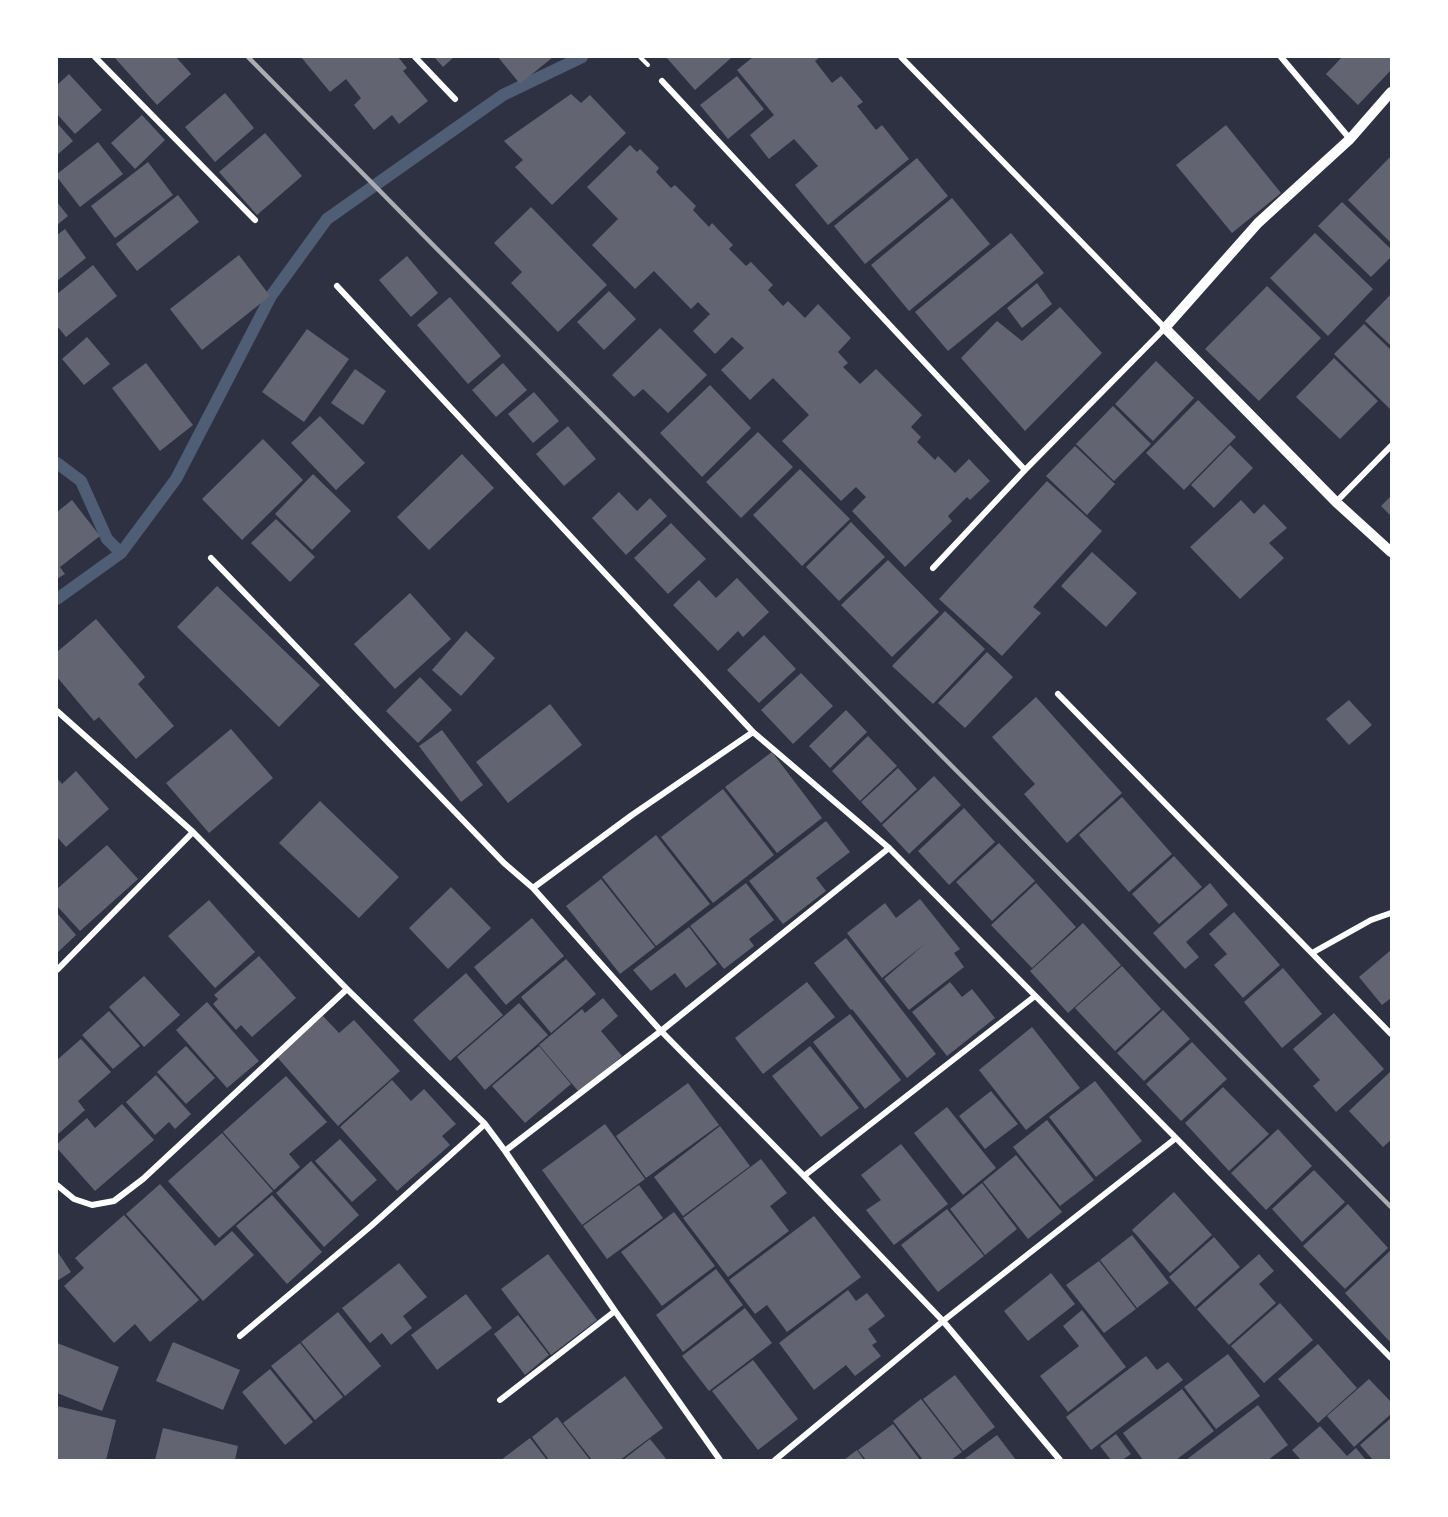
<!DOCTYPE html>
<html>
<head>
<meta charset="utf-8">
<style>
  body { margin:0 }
  #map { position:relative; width:1448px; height:1517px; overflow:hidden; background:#2d3142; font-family:"DejaVu Sans",sans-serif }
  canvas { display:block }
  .frame { position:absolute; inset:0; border:58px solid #fff; pointer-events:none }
</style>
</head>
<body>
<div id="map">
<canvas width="1448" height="1517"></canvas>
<div class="frame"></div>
</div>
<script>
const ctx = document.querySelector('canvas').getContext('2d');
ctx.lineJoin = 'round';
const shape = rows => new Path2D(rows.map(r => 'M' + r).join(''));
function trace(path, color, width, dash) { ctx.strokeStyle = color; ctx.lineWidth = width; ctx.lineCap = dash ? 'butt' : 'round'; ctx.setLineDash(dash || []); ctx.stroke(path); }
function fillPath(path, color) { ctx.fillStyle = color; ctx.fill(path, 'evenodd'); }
trace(shape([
  [57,463,81,481,107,539,121,553],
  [57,599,121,553,176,479,271,296,327,219,503,95,582,57]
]), '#4f5d75', 12);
fillPath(shape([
  [114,57,176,57,191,74,157,105],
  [301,57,398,57,407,68,403,71,428,101,399,124,392,115,374,130,354,105,361,98,346,79,330,92],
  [434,57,454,57,443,67],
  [498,57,553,57,520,84],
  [666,57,730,57,731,58,695,90],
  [753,57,820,57,815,61,832,83,841,76,863,102,857,106,876,130,882,125,909,159,828,225,795,185,818,166,794,139,769,159,750,135,774,115,737,70],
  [1342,57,1391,57,1391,70,1358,105,1326,74],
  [69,74,102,110,75,134,57,114,57,85],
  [737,76,764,109,728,139,700,105],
  [225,93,254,128,215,162,185,127],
  [571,94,581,103,590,95,626,133,552,205,515,167,523,160,504,141],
  [142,115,165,140,135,169,111,143],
  [57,123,73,141,57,155],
  [1226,125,1281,193,1232,233,1176,165],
  [265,133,302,176,257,215,219,172],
  [98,142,123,174,80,207,57,177,57,174],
  [630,145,637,152,640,149,659,168,656,172,671,188,675,185,696,206,693,210,709,227,712,223,733,245,729,249,746,266,751,262,773,285,768,290,783,306,788,301,805,318,818,304,851,338,838,352,848,363,843,367,860,384,876,369,922,415,911,427,921,437,917,442,935,460,938,456,955,473,969,459,990,481,970,500,967,497,948,516,952,521,905,567,852,511,866,497,856,487,841,501,782,441,809,415,773,378,750,400,721,370,744,348,732,337,715,354,693,331,710,314,698,302,691,309,654,271,635,289,592,245,618,219,587,187],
  [1391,156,1391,243,1348,200],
  [917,158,948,196,865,264,834,226],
  [148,162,173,195,115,238,91,206],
  [178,195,199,222,137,271,116,244],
  [952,198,990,244,909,311,871,265],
  [57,202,68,216,57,225],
  [1342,202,1391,249,1391,257,1371,277,1318,226],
  [531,207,607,285,558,332,511,283,522,272,494,243],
  [65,229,86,258,57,281,57,235],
  [1011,233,1044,273,948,351,915,312],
  [1315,233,1373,289,1328,336,1270,278],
  [239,255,270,296,202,350,170,309],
  [407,256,438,293,411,317,379,280],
  [93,265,117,296,66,337,57,326,57,294],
  [1037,283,1052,304,1022,328,1007,308],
  [1267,286,1321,338,1259,401,1205,349],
  [609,291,636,319,604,350,577,322],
  [1391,294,1391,346,1365,321],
  [450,297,501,356,468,384,417,325],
  [1060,307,1102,353,1025,431,961,358,997,321,1022,341],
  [1364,324,1391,350,1390,409,1334,354],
  [660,328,707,375,668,413,643,389,634,397,612,375],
  [307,329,349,359,304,422,262,392],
  [87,337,110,364,84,385,62,359],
  [1334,358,1378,401,1340,439,1296,397],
  [1156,361,1194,398,1153,441,1115,404],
  [146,363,193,425,160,451,112,388],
  [503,363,527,390,496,417,472,390],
  [355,369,386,391,363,425,331,403],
  [710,385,751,428,702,477,660,433],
  [534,392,559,421,533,443,508,414],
  [1198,400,1236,437,1184,490,1146,453],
  [1113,406,1151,444,1114,481,1076,444],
  [320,416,365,463,336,490,291,443],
  [568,426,596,459,564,486,536,454],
  [758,432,793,467,741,518,706,482],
  [263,439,303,480,242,540,202,499],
  [1230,445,1253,468,1214,508,1191,485],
  [1075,446,1115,484,1087,515,1046,476],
  [462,454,494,488,429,550,397,517],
  [800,469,850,519,802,566,753,515],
  [313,474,351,511,312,550,275,514],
  [1047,481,1102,531,1033,607,1041,613,1002,656,939,599],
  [619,492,637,511,650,498,667,516,626,555,592,518],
  [1391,496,1391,516,1381,506],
  [72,500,100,536,60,567,65,574,57,579,57,512],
  [1241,500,1254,514,1264,504,1287,528,1269,543,1284,558,1240,599,1190,547],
  [276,519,315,557,290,582,251,543],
  [851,522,885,557,839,601,806,567],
  [671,523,706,559,668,594,634,558],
  [1092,552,1137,593,1106,627,1061,586],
  [888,560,939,612,892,657,841,605],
  [737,578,769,612,743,637,738,631,718,651,673,605,699,580,716,598],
  [217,586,320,685,279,727,177,627],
  [410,593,451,639,395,689,354,644],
  [945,611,985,649,933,704,892,666],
  [96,619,145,677,138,684,174,726,136,759,99,717,94,721,57,677,57,652],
  [466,631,495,658,461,696,432,670],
  [764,635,796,669,759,703,727,670],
  [987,652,1013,677,965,728,938,703],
  [801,673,833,706,793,744,761,710],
  [420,677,452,710,418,743,386,711],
  [1036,697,1122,793,1067,843,1024,794,1035,784,992,737],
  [1349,700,1372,725,1349,745,1326,719],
  [550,704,582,745,508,803,476,762],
  [846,710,867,732,830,768,809,746],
  [231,729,273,778,209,833,166,783],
  [442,730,483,785,461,802,419,746],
  [868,736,897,766,860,801,832,771],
  [772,752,822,818,777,853,725,787],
  [898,768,917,789,881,823,861,802],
  [76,771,109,809,66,847,57,837,57,778,62,784],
  [934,776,961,805,909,854,882,825],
  [723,789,774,855,713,903,661,837],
  [1122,797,1172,854,1129,892,1079,835],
  [320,801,399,877,359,918,279,843],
  [964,808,995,842,949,885,918,851],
  [826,821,850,852,816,878,826,891,783,924,749,881],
  [656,835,710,904,656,946,602,877],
  [999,843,1035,881,992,921,956,882],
  [107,845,138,879,80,931,57,906,57,889],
  [1174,856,1202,887,1159,924,1132,894],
  [601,879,655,947,620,974,566,906],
  [746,883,774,920,749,939,754,946,724,969,690,926],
  [1036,883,1076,927,1032,968,991,925],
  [1210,883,1228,905,1186,942,1199,957,1185,969,1153,933],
  [451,887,491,928,448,969,409,928],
  [920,899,960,949,954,953,964,967,909,1010,884,979,926,943,882,978,847,933,885,903,896,918],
  [209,900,255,952,215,988,168,936],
  [1234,912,1280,965,1243,998,1214,965,1227,954,1209,934],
  [57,913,76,935,57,953],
  [532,918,564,956,506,1005,474,967],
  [1083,923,1121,965,1068,1013,1030,971],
  [689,927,717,964,686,988,675,973,651,991,633,970],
  [846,938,936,1054,907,1078,852,1009,851,1010,814,963],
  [1391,950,1391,998,1382,1005,1359,977],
  [259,956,296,998,252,1037,241,1025,236,1030,213,1004,218,999,214,995],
  [566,959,596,994,551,1033,521,997],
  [1122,966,1161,1009,1115,1051,1075,1008],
  [1283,968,1322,1014,1282,1048,1244,1002],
  [466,973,503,1015,450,1061,413,1020],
  [144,976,180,1015,144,1047,109,1007],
  [807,982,835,1017,763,1074,735,1038],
  [950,982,962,997,972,989,995,1018,947,1056,912,1012],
  [603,998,618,1016,601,1031,622,1056,579,1092,539,1045,582,1009,585,1013],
  [207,1002,259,1061,227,1088,176,1030],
  [519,1003,548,1035,485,1090,457,1057],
  [1163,1010,1190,1039,1144,1081,1117,1053],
  [109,1011,140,1046,113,1069,82,1035],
  [1334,1013,1384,1069,1336,1112,1313,1086,1320,1080,1293,1049],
  [850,1014,901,1080,865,1109,813,1042],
  [323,1016,339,1033,354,1020,400,1071,338,1126,277,1057],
  [1032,1027,1080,1088,1026,1130,979,1070],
  [81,1039,111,1072,78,1101,85,1110,57,1135,57,1060],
  [1192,1042,1227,1079,1181,1121,1146,1084],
  [186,1046,215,1078,186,1104,157,1072],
  [539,1046,571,1084,525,1123,492,1086],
  [810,1046,859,1108,821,1137,772,1076],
  [1391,1071,1391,1140,1383,1147,1349,1111],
  [156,1075,191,1114,175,1129,169,1122,155,1135,126,1102],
  [286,1076,327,1122,289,1154,300,1167,274,1190,223,1132],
  [392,1080,411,1101,424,1089,456,1124,442,1136,450,1145,397,1191,340,1127],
  [1095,1081,1142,1141,1096,1177,1049,1117],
  [688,1083,719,1125,646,1178,616,1136],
  [1223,1087,1269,1134,1229,1171,1185,1123],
  [991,1091,1018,1124,985,1149,959,1116],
  [122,1104,154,1140,95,1191,57,1148,57,1144,87,1118,95,1128],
  [947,1107,996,1168,963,1195,914,1133],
  [1047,1120,1094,1180,1060,1206,1013,1147],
  [605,1124,645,1179,582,1225,542,1170],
  [720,1126,750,1166,683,1216,654,1177],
  [1278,1129,1312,1166,1266,1210,1231,1173],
  [222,1133,273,1191,219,1238,168,1181],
  [340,1139,377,1180,352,1202,315,1161],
  [901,1144,948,1204,894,1245,866,1210,881,1200,861,1175],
  [1016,1155,1062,1212,1028,1239,983,1182],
  [761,1159,787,1193,770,1206,789,1231,728,1277,683,1218],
  [311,1161,359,1215,324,1247,276,1193],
  [1314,1170,1345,1202,1302,1242,1272,1209],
  [982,1183,1017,1229,985,1255,950,1209],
  [160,1184,215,1246,232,1231,254,1255,203,1301,126,1214],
  [639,1185,663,1218,607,1259,583,1226],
  [1174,1192,1212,1235,1170,1273,1132,1230],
  [272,1195,322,1252,287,1284,236,1226],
  [1348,1204,1388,1248,1345,1289,1303,1246],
  [947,1209,984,1256,938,1292,901,1245],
  [674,1212,715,1266,662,1306,621,1252],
  [124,1215,199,1300,150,1342,135,1324,114,1343,64,1286,84,1268,75,1258],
  [814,1216,861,1277,787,1332,767,1305,755,1314,729,1280],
  [1132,1235,1169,1283,1137,1308,1100,1260],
  [1214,1237,1240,1267,1195,1307,1169,1277],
  [1391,1250,1391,1343,1345,1293],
  [57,1251,71,1272,57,1281],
  [548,1254,597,1320,551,1355,501,1289],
  [1259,1254,1274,1271,1259,1284,1276,1303,1229,1345,1197,1309],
  [1099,1261,1136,1309,1104,1333,1066,1285],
  [399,1263,427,1297,403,1316,412,1328,391,1345,382,1333,370,1343,342,1308],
  [716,1269,743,1305,683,1352,656,1315],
  [1051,1273,1075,1304,1028,1341,1004,1311],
  [848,1290,856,1301,867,1293,885,1316,868,1329,877,1342,872,1345,881,1356,855,1376,846,1365,814,1390,779,1343],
  [466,1294,492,1328,437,1370,411,1335],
  [1280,1303,1313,1340,1264,1383,1231,1346],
  [745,1308,772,1343,709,1391,682,1356],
  [1082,1310,1126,1367,1068,1412,1040,1376,1079,1346,1063,1326],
  [338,1312,381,1366,345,1396,301,1342],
  [518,1315,549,1355,525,1375,494,1334],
  [173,1342,240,1370,223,1410,156,1381],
  [57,1343,119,1367,102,1411,57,1393],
  [300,1343,343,1397,315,1420,271,1366],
  [1318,1344,1357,1388,1318,1423,1278,1379],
  [1228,1354,1260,1396,1216,1429,1184,1387],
  [1146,1356,1157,1370,1168,1362,1183,1380,1091,1450,1066,1417],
  [753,1360,798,1419,758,1450,712,1391],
  [270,1369,313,1422,285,1445,242,1392],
  [955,1375,995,1427,963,1451,923,1399],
  [625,1376,663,1428,620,1460,592,1460,563,1423],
  [1369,1379,1391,1402,1391,1414,1354,1447,1327,1416],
  [1182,1389,1214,1431,1176,1460,1143,1460,1123,1433],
  [921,1399,962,1452,951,1460,923,1460,893,1421],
  [1258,1405,1288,1445,1268,1460,1186,1460],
  [57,1406,116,1420,106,1460,57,1460],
  [557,1417,590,1460,549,1460,532,1437],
  [1391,1418,1391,1460,1373,1460,1360,1445],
  [893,1424,920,1460,866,1460,858,1450],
  [1320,1426,1347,1456,1356,1448,1366,1460,1301,1460,1292,1450],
  [163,1428,238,1446,235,1460,155,1460],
  [1116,1434,1131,1454,1122,1460,1111,1460,1100,1446],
  [997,1435,1016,1460,963,1460],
  [530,1438,547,1460,501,1460],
  [650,1439,667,1460,623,1460],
  [857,1450,864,1460,844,1460]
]), '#626471');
trace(shape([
  [640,57,648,65]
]), '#fff', 4);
trace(shape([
  [95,57,255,220],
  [415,57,455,99],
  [901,57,1165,328,1025,470,933,568],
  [1281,57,1350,139],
  [662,81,1025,470],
  [337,286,753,732,889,848,1176,1138,1391,1358],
  [1336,502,1391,446],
  [211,558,504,863,533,888],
  [1058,694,1391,1034],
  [57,711,193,832,347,989,485,1124,505,1151,615,1311,720,1460],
  [753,732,632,815,533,888,661,1031,804,1176,943,1321,1060,1460],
  [1312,953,1371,920,1391,913],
  [57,970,193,832],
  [505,1151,661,1031,889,848],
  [804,1176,1035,996],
  [57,1185,74,1199,92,1205,114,1201,143,1179,347,989],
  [240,1336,371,1226,485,1124],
  [500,1400,615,1311],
  [775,1460,943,1321,1176,1138]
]), '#fff', 6);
trace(shape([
  [1391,92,1350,139,1258,223,1165,328,1336,502,1391,552]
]), '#fff', 10);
trace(shape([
  [248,57,437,249,1391,1207]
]), '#abadb3', 4.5);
</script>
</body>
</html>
